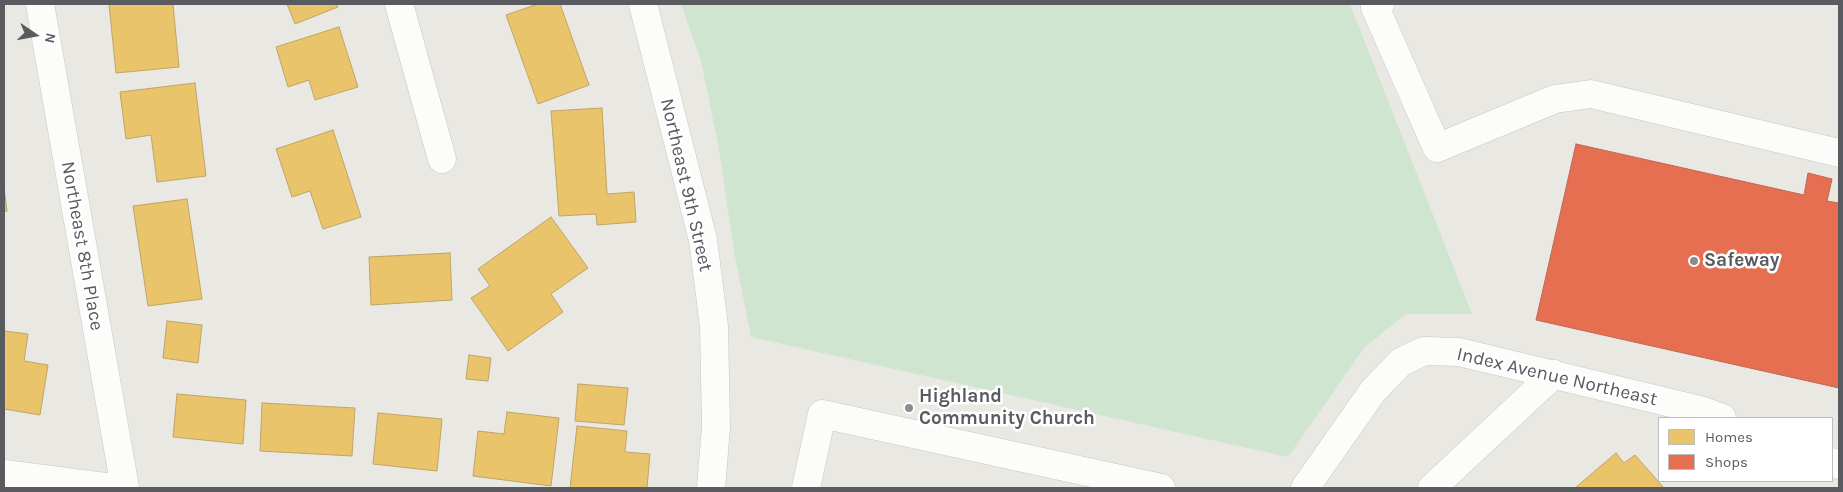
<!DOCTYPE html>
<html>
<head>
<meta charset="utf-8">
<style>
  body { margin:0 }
  #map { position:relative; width:1843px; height:492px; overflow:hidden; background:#e9e8e3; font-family:Karla,sans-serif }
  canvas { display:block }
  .frame { position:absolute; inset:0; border:5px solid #595b61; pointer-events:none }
  .legend { position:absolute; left:1658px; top:417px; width:175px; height:65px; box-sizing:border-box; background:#fff; border:1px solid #bdbdc0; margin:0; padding:6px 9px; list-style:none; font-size:15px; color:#595b61 }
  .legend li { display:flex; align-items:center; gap:10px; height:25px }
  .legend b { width:25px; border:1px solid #bdbdc0 }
  .north { position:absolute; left:10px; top:10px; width:50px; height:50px; -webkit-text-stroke:4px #fff; paint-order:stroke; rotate:102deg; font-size:14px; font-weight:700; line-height:20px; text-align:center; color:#595b61 }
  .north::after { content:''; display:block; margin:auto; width:18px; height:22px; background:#595b61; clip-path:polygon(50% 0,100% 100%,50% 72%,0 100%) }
</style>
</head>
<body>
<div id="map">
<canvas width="1843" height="492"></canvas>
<div class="frame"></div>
<ul class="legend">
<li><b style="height:14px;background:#e9c46a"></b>Homes</li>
<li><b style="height:14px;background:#e76f51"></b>Shops</li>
</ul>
<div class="north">N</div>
</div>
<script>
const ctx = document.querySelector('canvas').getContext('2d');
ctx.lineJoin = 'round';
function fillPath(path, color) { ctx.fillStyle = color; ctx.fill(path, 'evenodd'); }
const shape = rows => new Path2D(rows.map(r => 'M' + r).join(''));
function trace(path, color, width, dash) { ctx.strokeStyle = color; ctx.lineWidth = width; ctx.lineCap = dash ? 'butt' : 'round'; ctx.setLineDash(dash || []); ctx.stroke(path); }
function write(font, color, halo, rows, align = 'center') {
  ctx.font = font + ' Karla,sans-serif'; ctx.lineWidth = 5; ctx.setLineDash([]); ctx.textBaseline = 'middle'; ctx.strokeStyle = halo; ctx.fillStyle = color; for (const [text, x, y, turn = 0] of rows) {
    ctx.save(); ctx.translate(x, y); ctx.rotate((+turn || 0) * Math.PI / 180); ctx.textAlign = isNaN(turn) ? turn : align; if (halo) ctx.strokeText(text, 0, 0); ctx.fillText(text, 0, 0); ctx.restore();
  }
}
fillPath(shape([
  [681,4,1350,4,1472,314,1406,314,1364,348,1288,457,751,337,735,257,718,144,701,61]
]), '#d0e5cf');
const homes = shape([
  [109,4,173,4,179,67,116,73,109,4],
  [287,4,336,4,338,7,295,24,287,4],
  [538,4,560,4,589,85,538,104,506,15,538,4],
  [339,27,358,87,315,100,309,80,288,87,276,47,339,27],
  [195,83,206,176,157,182,151,135,126,139,120,92,195,83],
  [602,108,607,194,634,192,636,222,597,225,596,214,559,216,551,111,602,108],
  [333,130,361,217,323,229,310,191,292,197,276,149,333,130],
  [4,187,7,211,4,212,4,187],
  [187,199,202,299,148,306,133,206,187,199],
  [551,217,588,268,551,294,563,312,508,351,471,298,490,286,478,269,551,217],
  [450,253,452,300,371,305,369,257,450,253],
  [167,321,202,325,198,363,163,358,167,321],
  [4,331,28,334,24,361,48,365,40,415,4,409,4,331],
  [469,355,491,358,488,381,466,379,469,355],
  [578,384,628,388,624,425,575,421,578,384],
  [177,394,246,400,243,444,173,437,177,394],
  [262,403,355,408,352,456,260,451,262,403],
  [507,412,559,418,551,486,473,476,478,431,504,434,507,412],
  [378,413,442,419,437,471,373,464,378,413],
  [577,426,627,431,625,452,650,454,647,488,570,488,577,426],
  [1616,453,1624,463,1635,455,1664,488,1575,488,1616,453]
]);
fillPath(homes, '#e9c46a');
trace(homes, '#bea467', 1);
const shops = shape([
  [1576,144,1804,195,1808,173,1832,179,1827,201,1839,203,1839,388,1536,320,1576,144]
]);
fillPath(shops, '#e76f51');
trace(shops, '#bc6956', 1);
const minor = shape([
  [40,4,125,488],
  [399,4,442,159],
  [643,4,703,240,714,326,716,427,711,488],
  [1380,4,1375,7,1437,148,1555,99,1591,94,1839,153],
  [1832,462,1839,465],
  [4,474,113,488],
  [806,488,822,414,1161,488],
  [1305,488,1373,391,1401,362,1424,351,1459,352,1700,410,1722,418],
  [1432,488,1554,374]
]);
trace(minor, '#c6c6c5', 29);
trace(minor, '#fcfcfb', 28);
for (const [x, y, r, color] of [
  [1694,261,5,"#8b8c8e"],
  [909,408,5,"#8b8c8e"]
]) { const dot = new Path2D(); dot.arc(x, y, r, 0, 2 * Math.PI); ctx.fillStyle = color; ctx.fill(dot); trace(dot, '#fff', 2); }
write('19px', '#595b61', '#fff', [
  ["Northeast 9th Street",686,185,77],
  ["Northeast 8th Place",82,246,80],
  ["Index Avenue Northeast",1557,377,13]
]);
write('bold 19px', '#595b61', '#fff', [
  ["Safeway",1704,261],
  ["Highland",919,397],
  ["Community Church",919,419]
], 'left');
</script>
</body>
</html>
